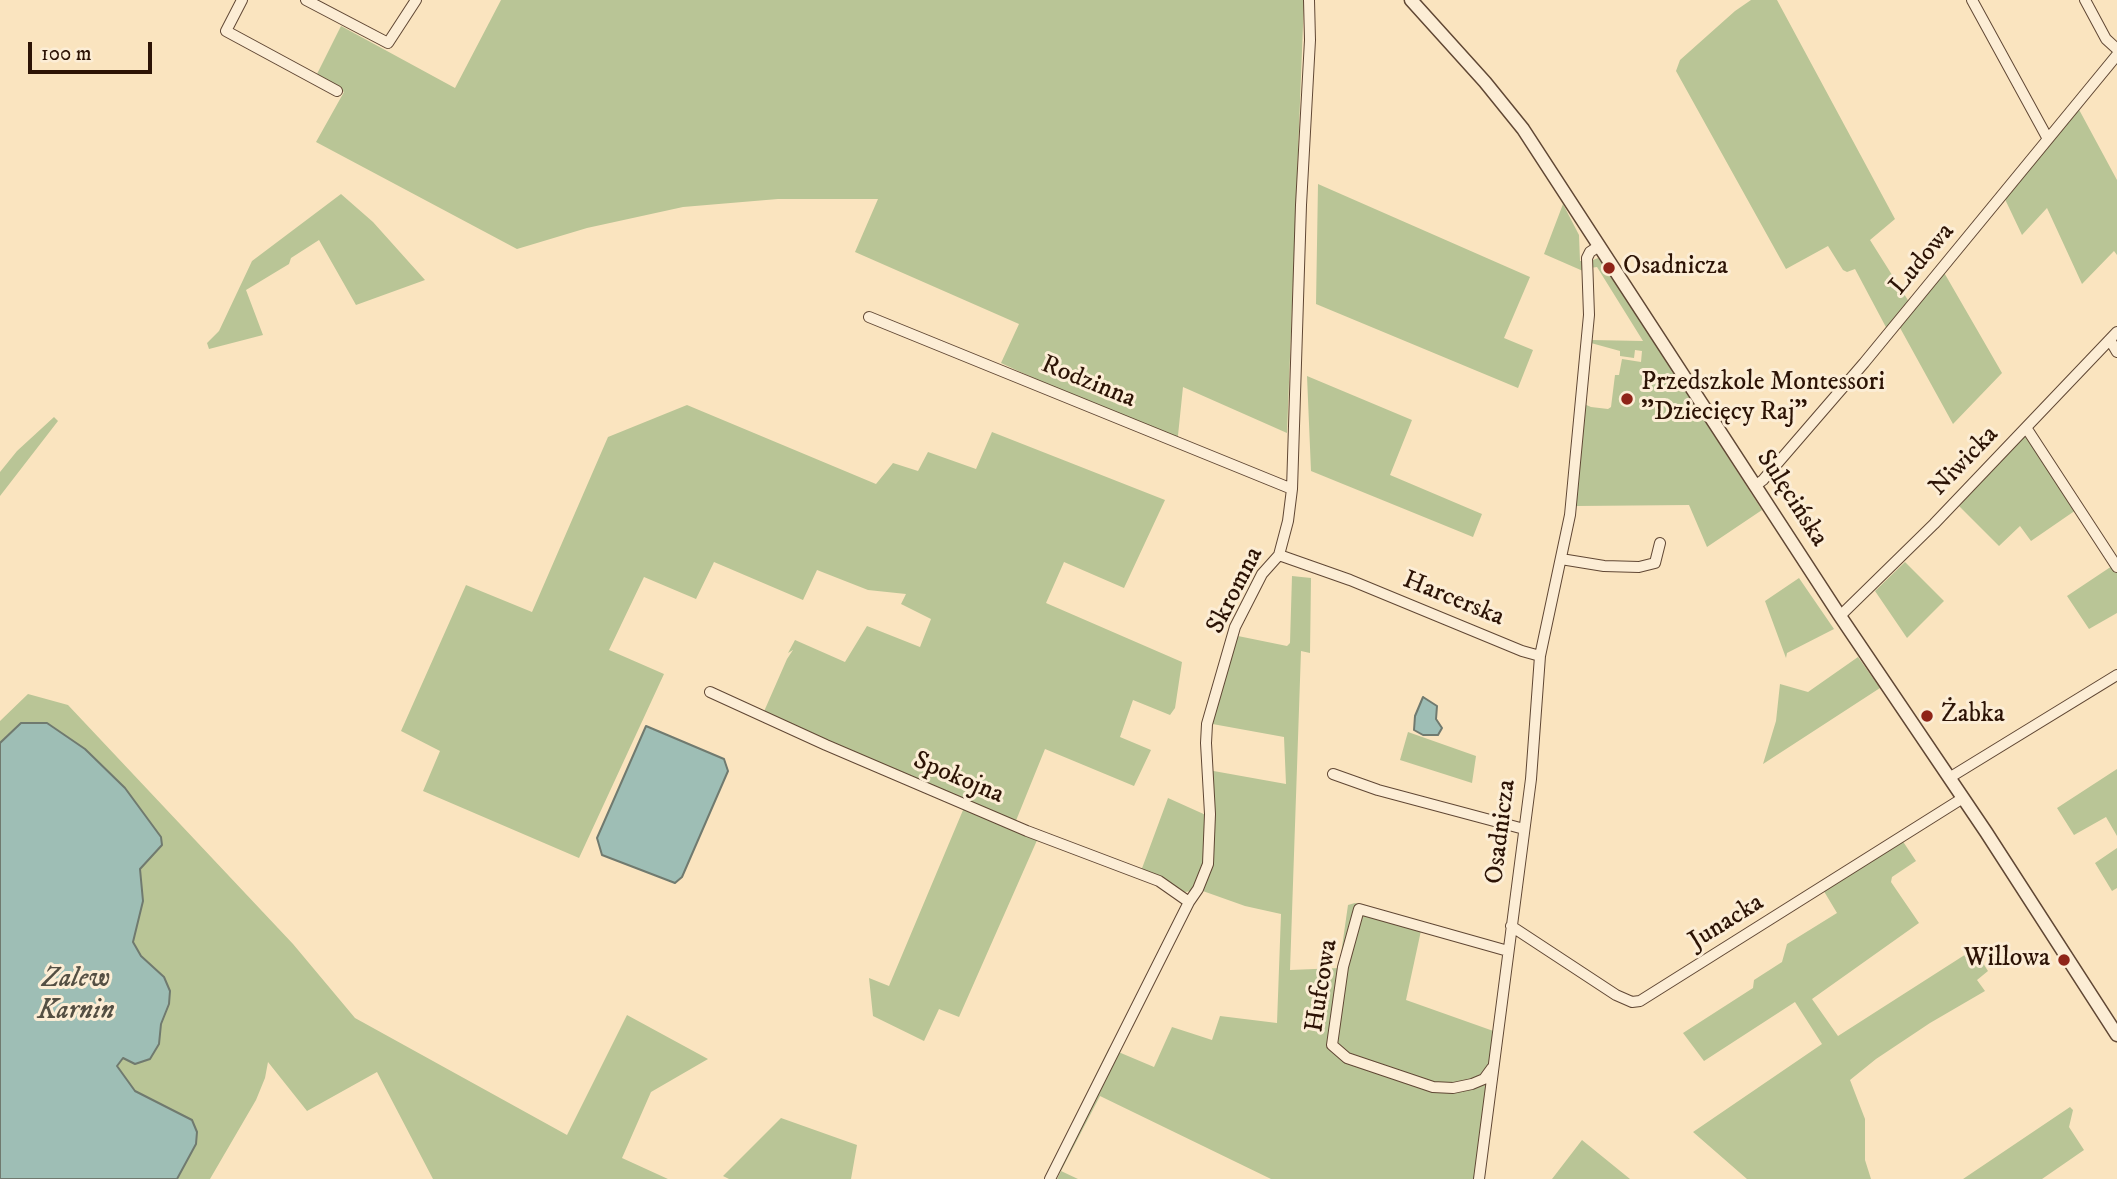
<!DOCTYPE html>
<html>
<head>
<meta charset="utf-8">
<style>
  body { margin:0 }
  #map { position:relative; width:2117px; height:1179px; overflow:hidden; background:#fae4bf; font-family:"IM FELL DW Pica",serif }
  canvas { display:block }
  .scale { position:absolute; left:28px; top:42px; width:124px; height:32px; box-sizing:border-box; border:4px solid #2c1305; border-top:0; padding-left:9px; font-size:21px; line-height:24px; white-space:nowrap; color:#2c1305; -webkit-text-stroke:5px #fcedd5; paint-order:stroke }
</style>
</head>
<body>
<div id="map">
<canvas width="2117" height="1179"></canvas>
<div class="scale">100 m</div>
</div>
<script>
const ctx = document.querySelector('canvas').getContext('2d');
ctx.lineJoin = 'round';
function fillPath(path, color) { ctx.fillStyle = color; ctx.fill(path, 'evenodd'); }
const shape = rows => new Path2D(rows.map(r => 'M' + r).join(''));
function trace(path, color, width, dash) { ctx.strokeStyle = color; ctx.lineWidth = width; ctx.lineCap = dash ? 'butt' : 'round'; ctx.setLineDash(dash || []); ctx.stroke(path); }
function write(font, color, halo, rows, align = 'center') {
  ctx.font = font + ' "IM FELL DW Pica",serif'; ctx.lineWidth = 6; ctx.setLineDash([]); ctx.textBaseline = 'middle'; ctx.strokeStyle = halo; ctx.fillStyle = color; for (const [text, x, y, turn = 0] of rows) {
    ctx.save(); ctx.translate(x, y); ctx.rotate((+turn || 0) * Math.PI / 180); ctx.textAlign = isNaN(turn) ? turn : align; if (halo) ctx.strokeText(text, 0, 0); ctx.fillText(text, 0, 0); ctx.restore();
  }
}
fillPath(shape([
  [501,0,1304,0,1287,433,1183,387,1177,445,1001,363,1019,324,855,252,878,199,778,199,683,207,587,228,517,249,316,142,344,92,316,76,341,26,455,88],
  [1751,0,1777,0,1895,219,1870,240,1911,305,1942,269,2002,373,1953,424,1899,326,1888,331,1855,269,1847,272,1843,270,1828,246,1786,269,1676,71,1680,60,1735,11],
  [2117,45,2117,55,2076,104,2117,180,2117,255,2114,251,2082,284,2047,208,2022,235,2003,195],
  [1318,184,1530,277,1504,338,1533,350,1518,388,1316,304],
  [341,194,373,222,425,280,356,305,319,240,291,258,289,264,246,290,263,335,209,349,207,343,219,331,252,261],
  [1563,204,1579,235,1580,261,1583,261,1583,271,1544,254],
  [1598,258,1602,261,1762,510,1707,547,1689,505,1576,506,1584,404,1591,407,1608,409,1611,407,1615,375,1619,375,1622,359,1641,362,1642,351,1635,350,1634,358,1620,356,1620,351,1591,343,1591,340,1643,341,1597,267,1590,268,1593,260],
  [1307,376,1412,420,1390,475,1482,514,1473,537,1311,471],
  [687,405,876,484,893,463,918,471,928,452,976,469,992,432,1165,500,1124,588,1064,562,1046,603,1182,662,1175,708,1170,715,1133,700,1120,737,1151,750,1134,786,1045,749,1013,828,1038,838,959,1017,939,1009,924,1041,873,1016,869,978,889,986,966,803,762,716,787,659,793,650,788,653,795,640,845,662,867,626,920,647,931,619,901,604,906,594,868,590,817,570,803,600,714,562,696,599,644,577,609,650,664,674,579,858,423,791,440,751,401,731,466,585,532,612,608,437],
  [54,417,58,421,0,496,0,472,17,451],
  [2026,435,2076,510,2031,541,2020,526,1999,546,1959,506],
  [1905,562,1944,601,1907,638,1875,591],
  [2115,564,2117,568,2117,613,2089,629,2067,596],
  [1292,576,1311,578,1310,653,1301,651,1290,970,1339,968,1348,905,1355,903,1422,926,1406,1000,1499,1033,1476,1179,1271,1179,1100,1096,1061,1171,1078,1179,1057,1179,1061,1171,1051,1166,1109,1048,1154,1067,1172,1027,1212,1040,1220,1016,1277,1023,1281,914,1245,906,1200,890,1185,892,1141,871,1168,798,1208,816,1208,770,1286,784,1284,737,1207,723,1233,635,1287,646,1290,643],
  [1799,578,1834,629,1787,653,1786,658,1765,601],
  [1858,657,1880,688,1763,764,1776,721,1780,684,1808,692],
  [28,694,68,705,293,944,355,1018,567,1135,627,1015,708,1059,651,1092,622,1158,668,1179,433,1179,377,1072,307,1111,268,1062,265,1078,256,1100,210,1179,177,1179,196,1144,192,1120,135,1091,117,1066,123,1058,159,1044,161,1024,169,1004,164,977,141,956,132,942,143,901,140,869,161,845,161,837,125,788,85,749,21,723,0,743,0,721],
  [1408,732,1476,756,1472,783,1400,760],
  [2117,769,2117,836,2106,817,2074,835,2057,808],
  [1902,840,1916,861,1892,877,1891,882,1919,923,1812,999,1838,1036,1974,949,1988,971,1977,980,1985,991,1930,1023,1876,1059,1850,1080,1865,1119,1865,1160,1871,1179,1747,1179,1693,1132,1822,1044,1795,1002,1704,1061,1683,1033,1753,988,1754,980,1782,962,1787,944,1837,913,1822,888],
  [2117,848,2117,888,2112,891,2095,863],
  [2070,1107,2073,1110,2069,1127,2084,1150,2042,1179,1963,1179],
  [781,1118,857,1145,851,1179,729,1179,723,1176],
  [1582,1140,1630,1179,1552,1179]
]), '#b9c596');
const water = shape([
  [1423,697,1437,706,1436,719,1442,728,1438,735,1423,735,1414,730,1415,716,1423,697],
  [21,723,47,723,85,749,125,788,161,837,162,845,140,869,143,901,133,942,141,956,164,977,170,991,169,1004,161,1024,159,1044,150,1059,135,1064,123,1058,117,1066,135,1091,192,1120,197,1132,196,1144,177,1179,0,1179,0,743,21,723],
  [646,726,724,759,728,771,682,877,675,883,602,855,597,838,646,726]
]);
fillPath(water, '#9ebeb5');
trace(water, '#707a6f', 2);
const minor = shape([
  [242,0,226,31,337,91],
  [306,0,388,43,416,0],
  [1972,0,2048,139],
  [2085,0,2106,39,2117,49],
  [869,317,1292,489],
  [2110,340,2117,352],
  [2027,429,2117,567],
  [1755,486,1763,480,1864,363,2117,55],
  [1279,555,1350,580,1522,651,1540,656],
  [1561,559,1604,566,1639,567,1655,563,1660,543],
  [1840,616,1934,524,2117,332],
  [710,692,826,745,1027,831,1159,881,1189,902],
  [1333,774,1378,790,1524,829],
  [1949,778,2117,675],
  [1511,926,1616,995,1632,1002,1640,1001,1963,798],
  [1492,1068,1484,1079,1472,1084,1453,1088,1433,1087,1347,1058,1332,1045,1343,967,1359,909,1508,951],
  [1050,1179,1189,902,1198,889,1208,864,1210,814,1206,743,1207,724,1235,627,1262,574,1279,555,1288,521,1292,489,1301,205,1310,40,1309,0],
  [1479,1179,1531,779,1540,656,1570,515,1589,315,1587,258,1590,252,1599,246]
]);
const tertiary = shape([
  [1411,0,1485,82,1523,129,1840,616,1986,832,2117,1035]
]);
trace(minor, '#604734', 12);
trace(tertiary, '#604734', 15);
trace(minor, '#fcedd5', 10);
trace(tertiary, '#fcedd5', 12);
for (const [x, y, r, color] of [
  [1609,268,7,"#8f2418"],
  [1627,399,7,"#8f2418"],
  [1927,716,7,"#8f2418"],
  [2064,960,7,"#8f2418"]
]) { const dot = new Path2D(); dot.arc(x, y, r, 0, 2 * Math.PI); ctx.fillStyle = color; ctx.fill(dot); trace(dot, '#fcedd5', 2.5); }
write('26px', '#2c1305', '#fcedd5', [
  ["Ludowa",1923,260,-50],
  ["Rodzinna",1088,383,22],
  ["Niwicka",1965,462,-46],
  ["Sulęcińska",1791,499,57],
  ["Skromna",1236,591,-63],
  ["Harcerska",1453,600,22],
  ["Spokojna",958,779,23],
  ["Osadnicza",1502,832,-83],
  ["Junacka",1727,923,-32],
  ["Hufcowa",1323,986,-81]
]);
write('26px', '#2c1305', '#fcedd5', [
  ["Osadnicza",1623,268],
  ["Przedszkole Montessori",1641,384],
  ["\"Dziecięcy Raj\"",1641,414],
  ["Żabka",1941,716],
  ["Willowa",2050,960,"right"]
], 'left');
write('italic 28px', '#544f43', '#fcedd5', [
  ["Zalew",76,980],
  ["Karnin",76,1012]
]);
</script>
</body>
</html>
